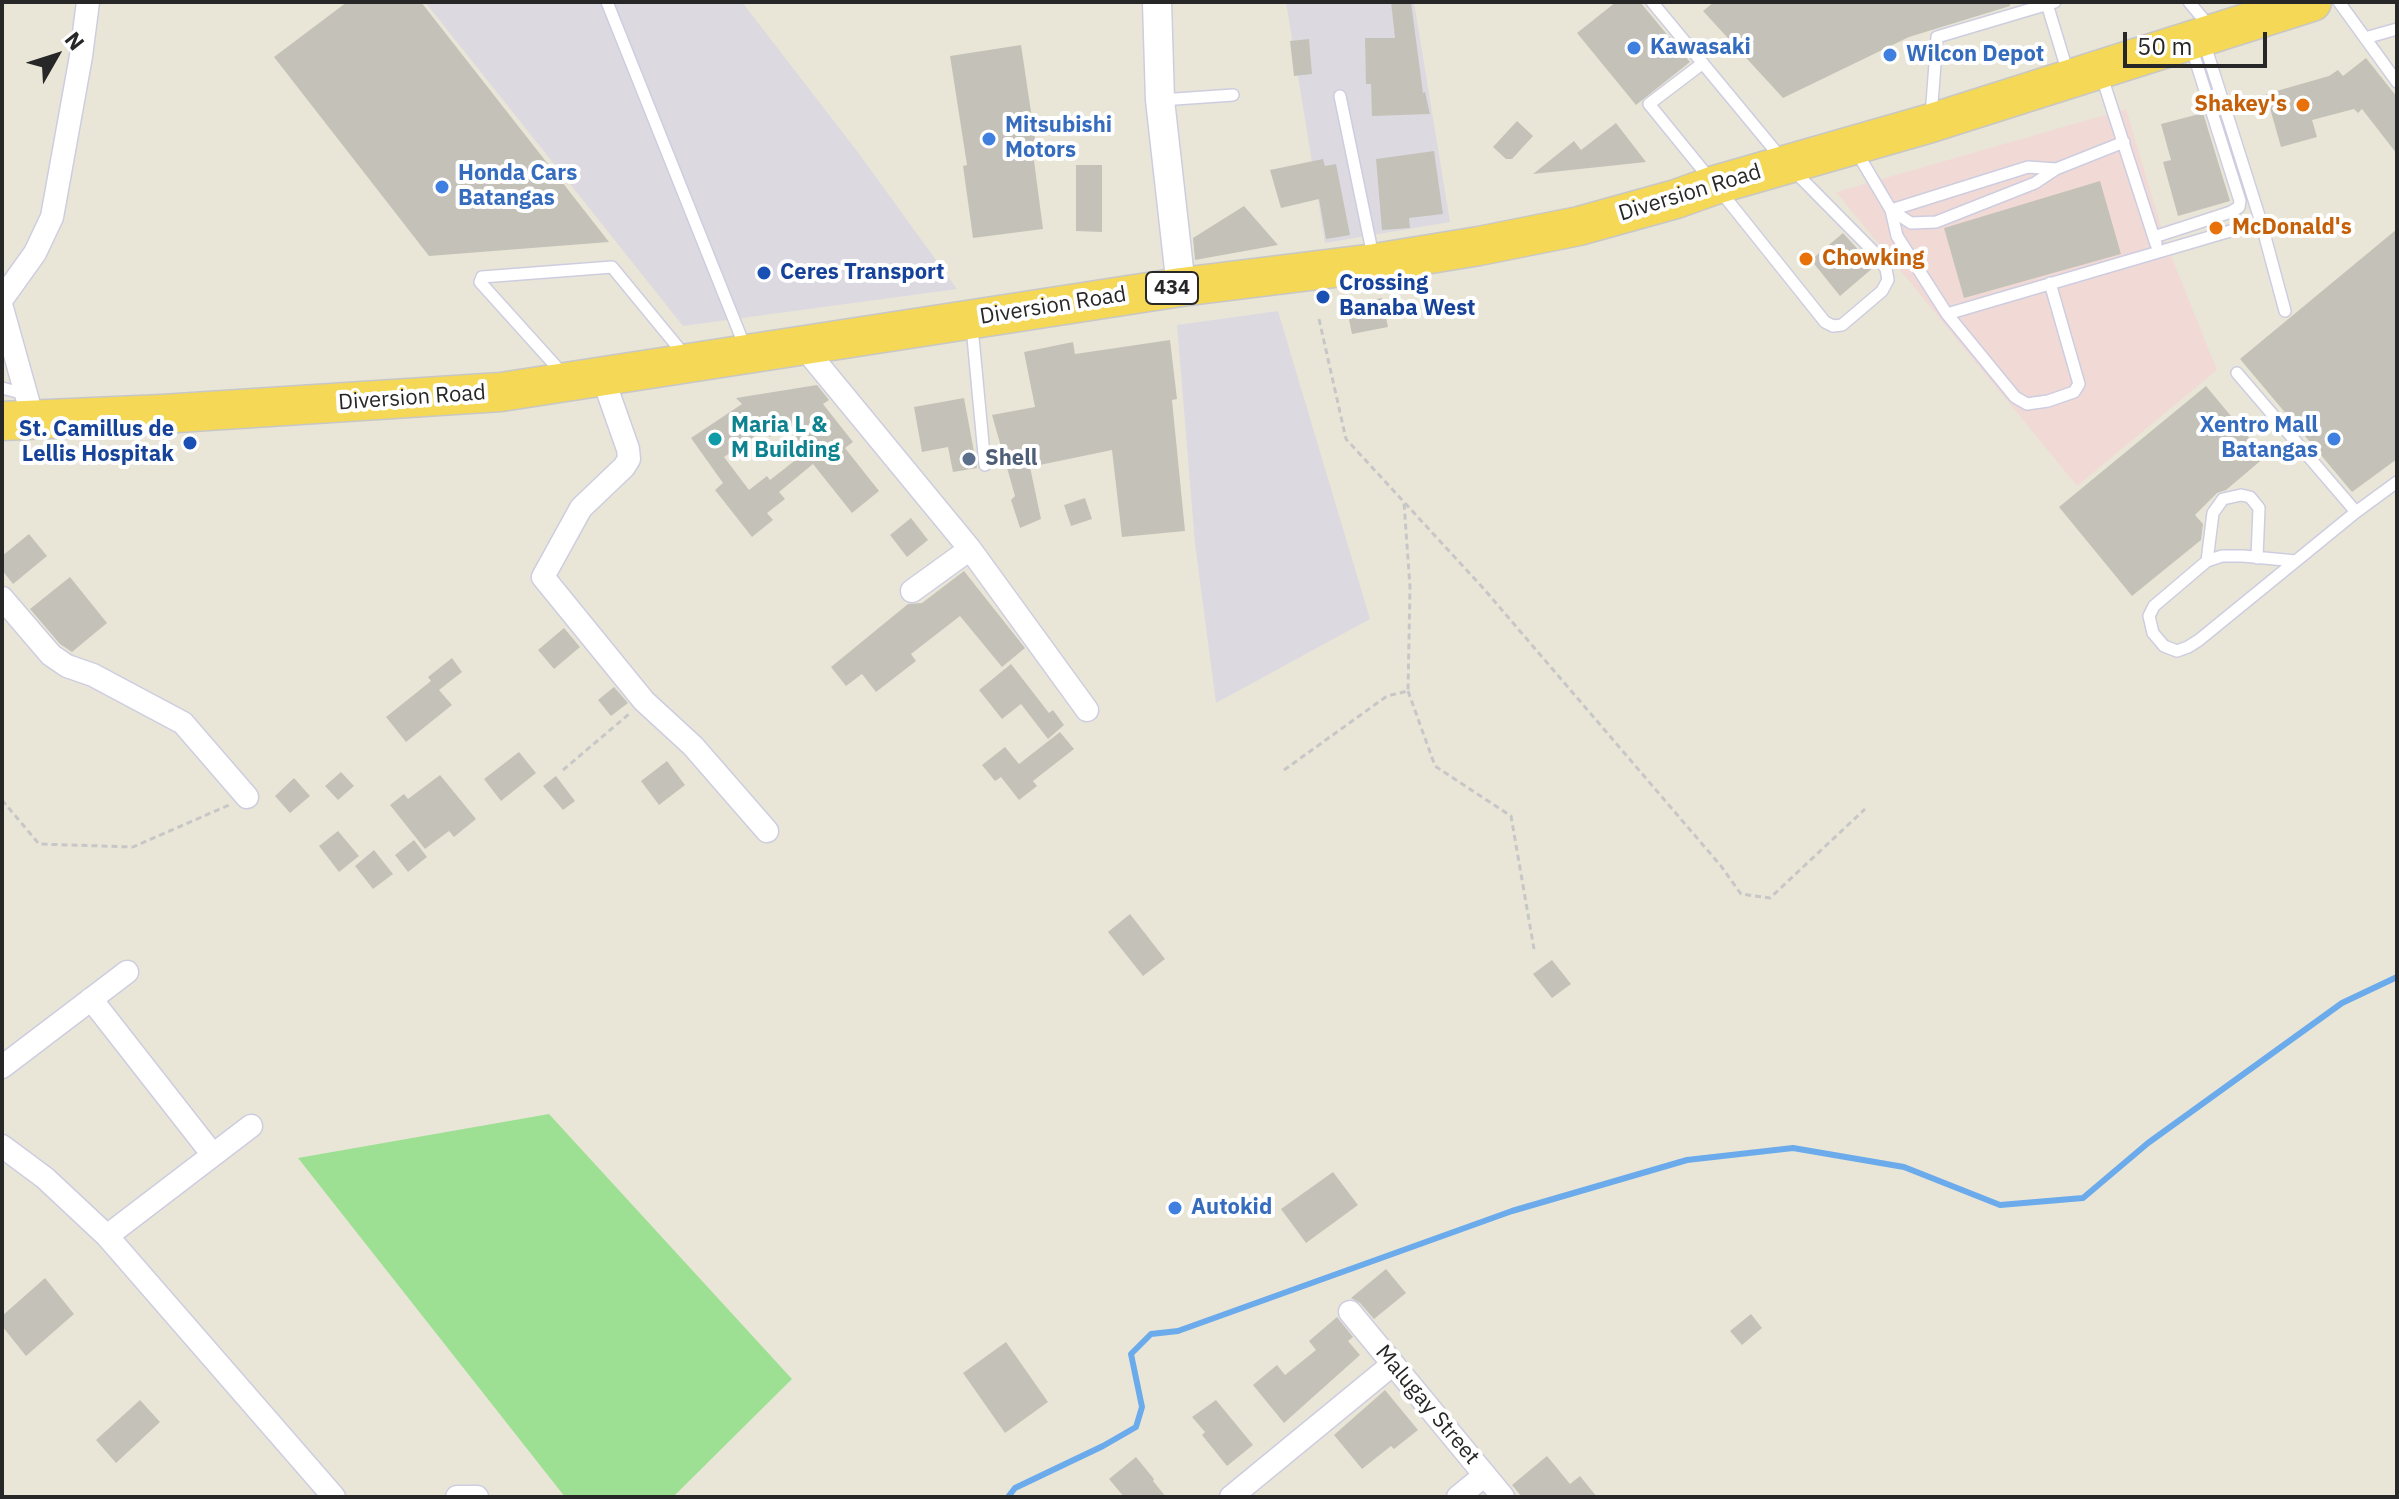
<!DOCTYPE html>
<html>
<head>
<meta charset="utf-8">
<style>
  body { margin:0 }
  #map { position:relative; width:2399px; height:1499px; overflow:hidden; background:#e9e6d8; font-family:"IBM Plex Sans",sans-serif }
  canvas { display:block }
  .frame { position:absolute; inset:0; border:4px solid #272727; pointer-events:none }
  .north { position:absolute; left:16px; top:16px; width:80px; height:80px; -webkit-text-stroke:6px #fff; paint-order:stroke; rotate:51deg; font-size:22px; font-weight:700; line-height:32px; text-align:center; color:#272727 }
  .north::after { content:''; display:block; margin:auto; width:28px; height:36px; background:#272727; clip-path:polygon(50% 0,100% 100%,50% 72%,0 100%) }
  .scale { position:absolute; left:2123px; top:32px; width:144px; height:36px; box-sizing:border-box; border:4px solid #272727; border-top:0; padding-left:10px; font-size:24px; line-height:28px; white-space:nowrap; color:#272727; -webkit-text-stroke:6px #fff; paint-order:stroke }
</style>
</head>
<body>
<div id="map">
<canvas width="2399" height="1499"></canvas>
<div class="frame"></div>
<div class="north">N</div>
<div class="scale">50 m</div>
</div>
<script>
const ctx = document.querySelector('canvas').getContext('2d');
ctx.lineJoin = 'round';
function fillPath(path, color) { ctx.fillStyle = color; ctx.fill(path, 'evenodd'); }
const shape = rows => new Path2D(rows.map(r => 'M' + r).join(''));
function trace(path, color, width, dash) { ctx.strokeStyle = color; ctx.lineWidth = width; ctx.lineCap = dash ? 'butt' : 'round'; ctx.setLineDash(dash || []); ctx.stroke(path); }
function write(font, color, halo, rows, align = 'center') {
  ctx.font = font + ' "IBM Plex Sans",sans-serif'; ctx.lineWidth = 8; ctx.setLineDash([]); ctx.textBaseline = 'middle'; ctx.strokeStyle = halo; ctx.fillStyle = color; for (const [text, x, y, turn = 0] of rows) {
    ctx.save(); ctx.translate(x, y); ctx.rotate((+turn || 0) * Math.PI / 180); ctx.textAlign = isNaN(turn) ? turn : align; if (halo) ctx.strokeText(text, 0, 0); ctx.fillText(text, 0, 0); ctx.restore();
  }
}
fillPath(shape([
  [425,2,742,2,857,151,957,289,683,326],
  [1286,2,1414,2,1450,222,1325,243],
  [1278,311,1370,619,1216,703,1195,544,1177,325]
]), '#ddd9e1');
fillPath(shape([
  [2126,109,2166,243,2217,370,2077,486,1836,192]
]), '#f1dad5');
fillPath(shape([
  [549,1114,792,1379,673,1497,565,1497,298,1158]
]), '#9de094');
trace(shape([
  [1008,1497,1015,1488,1103,1446,1136,1427,1142,1407,1131,1354,1151,1334,1178,1331,1512,1211,1687,1160,1793,1148,1904,1167,2000,1205,2083,1198,2148,1143,2342,1003,2397,977]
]), '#6babeb', 6);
fillPath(shape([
  [347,2,421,2,609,242,429,256,274,57],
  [1391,2,1411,2,1423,93,1425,92,1430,114,1372,116,1371,84,1366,84,1365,38,1395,38],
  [1616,2,1640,2,1690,62,1636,105,1577,33],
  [1714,2,2010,2,2010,6,1909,37,1783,98,1703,11],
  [1309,39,1312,74,1294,76,1290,41],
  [1021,45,1037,152,1033,153,1043,229,973,238,963,166,967,165,950,56],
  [2366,58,2397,97,2397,154,2362,109,2358,113,2354,109,2312,120,2317,137,2281,147,2266,94,2329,76,2338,70,2343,76],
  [2203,113,2230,201,2178,216,2163,162,2171,160,2161,124],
  [1517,121,1533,136,1512,159,1506,159,1493,147],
  [1616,123,1646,162,1533,174,1574,141,1581,150],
  [1434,151,1443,214,1409,218,1410,228,1382,230,1376,159],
  [1323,159,1325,166,1336,164,1350,235,1326,239,1319,199,1281,208,1270,170],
  [1076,165,1102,165,1102,232,1076,231],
  [2100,181,2121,254,1964,298,1944,228],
  [1244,206,1278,245,1195,260,1193,238],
  [2397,229,2397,459,2352,492,2240,359],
  [1843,233,1874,267,1840,296,1811,260],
  [1382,298,1388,327,1352,334,1346,305],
  [1170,340,1177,399,1172,400,1185,531,1122,537,1112,450,1030,467,1041,519,1020,528,1011,500,1015,496,992,415,1035,407,1024,352,1073,342,1075,354],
  [817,385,829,400,823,404,853,442,845,448,879,491,852,513,813,464,779,492,785,499,767,513,773,520,752,537,715,490,723,483,691,438,742,404,736,398],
  [787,426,807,451,770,480,767,476,749,490,724,457,764,430,770,437],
  [2206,386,2265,457,2226,490,2217,493,2195,515,2203,524,2201,540,2132,596,2059,507],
  [964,398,977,468,953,472,948,447,922,452,914,407],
  [1085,498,1092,519,1071,526,1064,505],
  [911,518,928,540,907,557,890,535],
  [29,534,47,556,13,584,2,570,2,556],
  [964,571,1025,648,1002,667,960,616,911,654,916,661,876,692,862,674,846,686,831,667,908,604,922,603],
  [70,577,107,623,72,652,60,644,30,609],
  [564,628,580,647,554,669,538,650],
  [452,658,462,672,439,690,452,705,406,742,386,717,431,681,428,677],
  [1011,664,1049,713,1053,710,1064,725,1048,739,1021,704,1002,719,979,690],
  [614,687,628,703,611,716,598,700],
  [1060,732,1074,749,1033,781,1037,786,1019,800,1001,777,995,781,982,765,1005,747,1019,764],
  [519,752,536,773,501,801,484,779],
  [667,761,685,785,659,805,641,781],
  [341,772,354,786,338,800,325,786],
  [440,775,476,819,454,837,449,831,425,849,390,805,404,794,408,799],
  [556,776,575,801,563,810,543,786],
  [294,778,310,796,290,813,275,796],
  [338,831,359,856,339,872,319,846],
  [414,840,427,857,408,872,395,855],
  [374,850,393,874,373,889,355,866],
  [1130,914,1165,959,1143,976,1108,932],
  [1552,960,1571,984,1552,998,1533,974],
  [1333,1172,1358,1205,1306,1243,1281,1209],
  [1386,1269,1406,1293,1374,1319,1360,1303,1351,1298],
  [45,1278,74,1314,26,1356,2,1326,2,1316],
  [1751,1314,1762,1328,1742,1345,1730,1331],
  [1337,1317,1353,1337,1348,1341,1360,1355,1284,1423,1253,1385,1277,1365,1285,1375,1316,1350,1309,1341],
  [1006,1342,1048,1402,1005,1433,963,1373],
  [1385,1390,1418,1430,1394,1449,1391,1446,1362,1469,1334,1435],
  [140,1400,160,1422,116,1463,96,1440],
  [1216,1400,1253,1445,1227,1466,1202,1435,1205,1432,1192,1417],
  [1547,1456,1570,1484,1580,1476,1597,1497,1522,1497,1512,1485],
  [1136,1457,1154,1479,1153,1481,1166,1497,1124,1497,1109,1479]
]), '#c4c2b8');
const service = shape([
  [607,2,745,347],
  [1652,2,1782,159],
  [2189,2,2210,27],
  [2339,2,2397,82],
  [2047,4,2068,73],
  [2365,38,2397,29],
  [2204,42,2261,222,2285,311],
  [1703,63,1649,104,1710,179],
  [2101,74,2156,244],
  [1340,96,1373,256],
  [1161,100,1233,95],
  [1931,117,1937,37,2055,2],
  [2124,142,2056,169,2028,167,1891,210,1897,236,1947,314,2261,222],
  [1856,151,1891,210,1911,223,1936,222,2035,183,2056,169],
  [1721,192,1825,322,1833,326,1842,325,1882,291,1888,280,1886,269,1873,251,1794,171],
  [2154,237,2231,212,2239,207,2240,201,2191,46],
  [1947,314,2015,397,2027,404,2048,401,2074,392,2079,384,2050,283],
  [972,327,985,465],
  [562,373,480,282,482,277,612,267,686,357],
  [2237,373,2356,512,2397,482],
  [2,388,25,394],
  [2207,561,2213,513,2223,499,2241,495,2250,497,2259,508,2257,558],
  [2296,561,2243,556,2222,556,2207,561,2154,606,2149,616,2153,633,2164,646,2177,651,2188,647,2199,640,2356,512]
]);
const minor = shape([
  [2,299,35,253,52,217,81,56,88,2],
  [2,308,33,419],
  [802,345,970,549,1087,710],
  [603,378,628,449,629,459,624,467,581,508,543,577,644,701,693,746,767,831],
  [912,591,970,549],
  [2,598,51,655,67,666,93,675,183,723,247,797],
  [91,999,213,1155],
  [2,1067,127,972],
  [2,1146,45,1178,107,1236,334,1497],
  [107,1236,251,1126],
  [1350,1312,1503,1497],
  [457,1497,477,1497],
  [1231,1497,1393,1364],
  [1458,1497,1485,1475]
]);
const tertiary = shape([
  [1157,2,1160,100,1181,287]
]);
const trunk = shape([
  [2,421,162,414,501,392,1181,287,1375,263,1479,246,1579,226,1676,199,1715,185,1931,123,2312,2]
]);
trace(service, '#cecde0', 14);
trace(minor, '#cecde0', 25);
trace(tertiary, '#cecde0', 31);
trace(trunk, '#c7c7c7', 41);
trace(shape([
  [1319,319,1346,439,1484,589,1721,866,1741,894,1770,898,1865,809],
  [1408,691,1435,766,1511,816,1534,949],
  [563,770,629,714],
  [1284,770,1387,696,1408,691,1410,587,1404,503],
  [2,800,39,844,133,847,229,805]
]), '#c7c7c7', 3, [6, 4]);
trace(service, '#fff', 11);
trace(minor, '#fff', 22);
trace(tertiary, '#fff', 28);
trace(trunk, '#f4d856', 38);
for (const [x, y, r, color] of [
  [1634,48,8,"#3f7fe0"],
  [1890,55,8,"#3f7fe0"],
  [2303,105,8,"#e8710a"],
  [989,139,8,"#3f7fe0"],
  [442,187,8,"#3f7fe0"],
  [2216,228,8,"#e8710a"],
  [1806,259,8,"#e8710a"],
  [764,273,8,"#1a4fb4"],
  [1323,297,8,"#1a4fb4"],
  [715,439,8,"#0f9aa8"],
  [2334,439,8,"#3f7fe0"],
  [190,443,8,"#1a4fb4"],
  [969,459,8,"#5c6f8a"],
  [1175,1208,8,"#3f7fe0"]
]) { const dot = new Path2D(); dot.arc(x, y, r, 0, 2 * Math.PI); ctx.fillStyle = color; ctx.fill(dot); trace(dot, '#fff', 3); }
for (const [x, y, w] of [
  [1172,288,52]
]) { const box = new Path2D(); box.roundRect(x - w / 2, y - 16, w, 32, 6); ctx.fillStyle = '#fff'; ctx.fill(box); trace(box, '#272727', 2); }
write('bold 20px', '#272727', null, [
  ["434",1172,288]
]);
write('bold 22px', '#366cbe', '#fff', [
  ["Kawasaki",1650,48],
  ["Wilcon Depot",1906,55],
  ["Mitsubishi",1005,126],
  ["Motors",1005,151],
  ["Honda Cars",458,174],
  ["Batangas",458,199],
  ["Xentro Mall",2318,426,"right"],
  ["Batangas",2318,451,"right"],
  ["Autokid",1191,1208]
], 'left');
write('bold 22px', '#c56008', '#fff', [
  ["Shakey's",2287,105,"right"],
  ["McDonald's",2232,228],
  ["Chowking",1822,259]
], 'left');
write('22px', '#272727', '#fff', [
  ["Diversion Road",1690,193,-17],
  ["Diversion Road",1053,306,-9],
  ["Diversion Road",412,398,-4],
  ["Malugay Street",1427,1405,50]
]);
write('bold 22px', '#164399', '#fff', [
  ["Ceres Transport",780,273],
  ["Crossing",1339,284],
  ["Banaba West",1339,309],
  ["St. Camillus de",174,430,"right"],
  ["Lellis Hospitak",174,455,"right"]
], 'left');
write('bold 22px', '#0d838f', '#fff', [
  ["Maria L &",731,426],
  ["M Building",731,451]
], 'left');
write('bold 22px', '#4e5e75', '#fff', [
  ["Shell",985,459]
], 'left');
</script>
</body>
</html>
